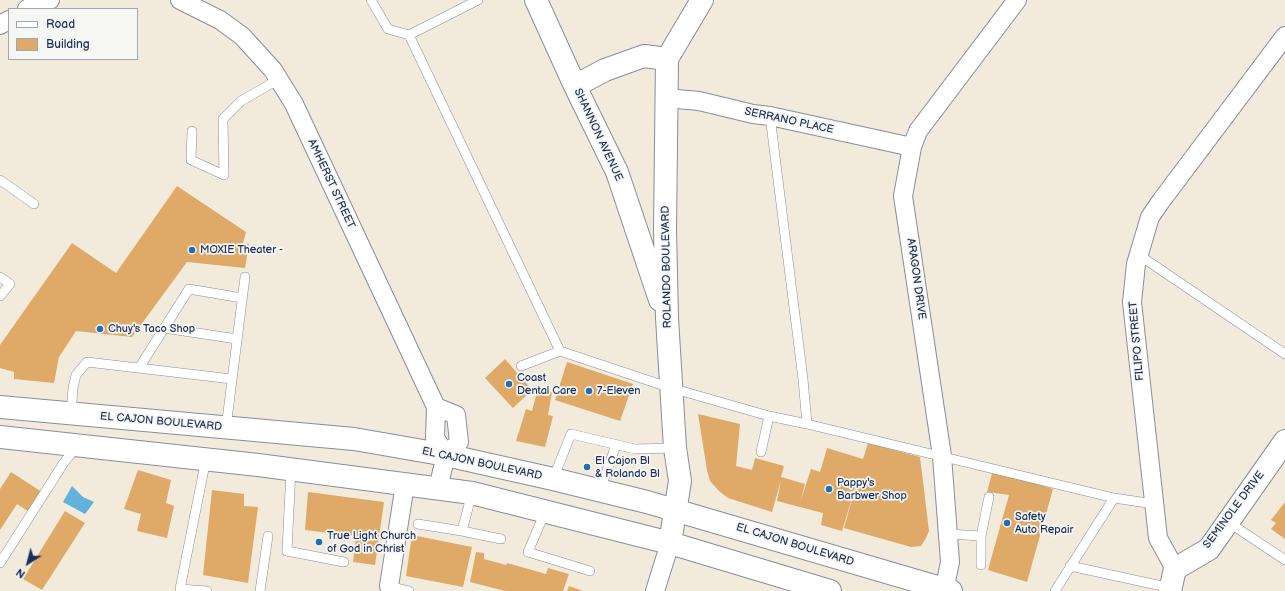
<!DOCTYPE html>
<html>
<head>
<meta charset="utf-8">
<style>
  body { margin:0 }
  #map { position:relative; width:1285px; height:591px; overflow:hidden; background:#f2ebdb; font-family:"Balsamiq Sans",sans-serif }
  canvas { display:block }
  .legend { position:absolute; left:8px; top:8px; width:130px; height:52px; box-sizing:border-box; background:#f6f6f2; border:1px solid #9ea6b7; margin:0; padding:5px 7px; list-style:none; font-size:12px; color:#1b2f5e }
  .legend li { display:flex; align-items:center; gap:8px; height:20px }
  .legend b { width:20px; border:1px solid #9ea6b7 }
  .north { position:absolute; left:8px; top:543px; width:40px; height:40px; -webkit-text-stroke:3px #f6f6f2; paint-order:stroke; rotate:216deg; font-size:11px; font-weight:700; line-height:16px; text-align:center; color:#1b2f5e }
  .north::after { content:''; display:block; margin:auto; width:14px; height:18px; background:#1b2f5e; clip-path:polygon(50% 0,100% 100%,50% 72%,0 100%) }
</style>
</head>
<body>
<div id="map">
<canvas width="1285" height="591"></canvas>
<ul class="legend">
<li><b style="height:5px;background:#fff"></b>Road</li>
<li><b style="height:11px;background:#dfa967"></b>Building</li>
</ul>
<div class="north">N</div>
</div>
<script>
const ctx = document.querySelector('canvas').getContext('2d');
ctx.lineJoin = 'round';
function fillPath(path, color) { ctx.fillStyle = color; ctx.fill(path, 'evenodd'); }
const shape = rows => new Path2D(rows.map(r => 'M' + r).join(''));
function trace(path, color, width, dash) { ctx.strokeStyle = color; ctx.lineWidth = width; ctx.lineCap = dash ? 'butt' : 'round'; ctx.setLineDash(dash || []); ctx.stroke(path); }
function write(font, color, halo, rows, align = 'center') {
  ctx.font = font + ' "Balsamiq Sans",sans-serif'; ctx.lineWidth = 3.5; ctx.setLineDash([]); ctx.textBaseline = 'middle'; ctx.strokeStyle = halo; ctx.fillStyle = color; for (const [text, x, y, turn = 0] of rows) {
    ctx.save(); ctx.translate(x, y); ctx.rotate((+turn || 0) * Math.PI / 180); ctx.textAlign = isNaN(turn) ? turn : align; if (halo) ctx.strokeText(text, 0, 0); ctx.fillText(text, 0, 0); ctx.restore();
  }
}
fillPath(shape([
  [72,486,83,497,94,502,85,514,63,502]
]), '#62b2dd');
fillPath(shape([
  [177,186,246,232,243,243,249,244,245,268,187,262,132,337,76,331,59,357,54,383,14,379,14,372,0,368,0,345,72,243,116,273],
  [505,359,532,390,513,408,485,378],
  [567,362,633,384,620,421,555,400],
  [538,388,552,392,548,415,553,416,545,447,516,441,526,409,532,411],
  [698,414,740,424,736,466,752,470,755,458,784,466,781,477,805,484,800,503,811,469,820,472,827,448,863,459,868,443,920,457,929,531,926,538,921,546,911,547,844,528,857,481,842,531,821,525,823,513,777,501,781,480,772,512,728,498,719,491,710,481,707,470],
  [138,470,171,480,166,503,174,506,167,538,137,531,141,514,124,509],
  [993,470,1053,489,1027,582,988,570,1009,495,987,492],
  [11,472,42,492,29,512,17,504,0,530,0,489],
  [212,490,244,494,244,506,258,507,248,583,203,575],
  [308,492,384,502,375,565,353,562,356,536,305,530],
  [1285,502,1285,539,1271,529,1276,523,1271,520],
  [65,511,85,523,42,590,23,579],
  [412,535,472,547,463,587,406,576],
  [476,552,484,553,484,559,506,565,507,563,546,574,548,568,569,574,563,591,505,591,470,582],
  [569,586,583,591,567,591]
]), '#dfa967');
const lane = shape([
  [371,0,388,29,409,35],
  [478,0,409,35,560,351,671,388,769,416,807,424,1114,498],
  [770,116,803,379,807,424],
  [192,131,191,160,224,175,223,119,241,101,279,79],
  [0,180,34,204],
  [1139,255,1285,354],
  [0,277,10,284,0,296],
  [164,328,237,339],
  [521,366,560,351],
  [139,368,189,289,242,298],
  [71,414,73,388,76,375,87,362,232,379],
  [226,428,245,277],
  [761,452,769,416],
  [206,459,180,589,207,591],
  [291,469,287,551,344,562],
  [553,479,571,434,635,449,675,448],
  [600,490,616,445],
  [545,512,528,552,590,571],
  [1228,522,1285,560],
  [418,524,462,531,501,539],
  [462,531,472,493],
  [948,534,981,536],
  [0,563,63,464,76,447],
  [981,565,981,536,989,497],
  [1070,566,1171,588],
  [389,586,409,591],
  [260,591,268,536],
  [1055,591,1114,498,1154,504]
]);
const street = shape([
  [180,0,220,20,242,36,273,70,294,104,436,407,435,438,446,455],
  [27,9,37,3,50,0],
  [0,25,9,20],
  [666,98,699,101,753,114,770,116,912,147],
  [436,407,456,415,459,442,446,455,438,488],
  [1175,569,1158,538,1132,302,1136,264,1150,217,1161,201,1285,36],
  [389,586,405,484],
  [655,591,670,543],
  [944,591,950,562,942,456,903,196,912,147,918,131,1017,0]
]);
const secondary = shape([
  [536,0,575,86,617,172,660,300],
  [575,86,605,70,644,56,667,59],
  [670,543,680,481,675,448,667,318,665,229,667,59,702,0],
  [1170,591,1175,569,1209,549,1285,441]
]);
const primary = shape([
  [0,407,354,439,446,455,553,479,647,502,951,591],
  [0,437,258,465,472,493,670,543,830,591]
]);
trace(lane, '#868d9c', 10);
trace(street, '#868d9c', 20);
trace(secondary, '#868d9c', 24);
trace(primary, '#868d9c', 24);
trace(lane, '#fff', 9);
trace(street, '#fff', 18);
trace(secondary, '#fff', 22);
trace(primary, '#fff', 22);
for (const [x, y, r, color] of [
  [192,250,4,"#1f6fb2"],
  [100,329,4,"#1f6fb2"],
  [509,384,4,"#1f6fb2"],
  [589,391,4,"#1f6fb2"],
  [587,467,4,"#1f6fb2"],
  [829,489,4,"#1f6fb2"],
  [1007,523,4,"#1f6fb2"],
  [319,542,4,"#1f6fb2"]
]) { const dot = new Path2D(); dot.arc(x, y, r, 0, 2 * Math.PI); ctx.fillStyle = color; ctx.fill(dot); trace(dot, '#f6f6f2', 1.5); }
write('11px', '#1b2f5e', '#f6f6f2', [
  ["SERRANO PLACE",789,121,12],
  ["SHANNON AVENUE",598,135,65],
  ["AMHERST STREET",331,184,65],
  ["ROLANDO BOULEVARD",667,267,-91],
  ["ARAGON DRIVE",916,279,82],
  ["FILIPO STREET",1137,341,-95],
  ["EL CAJON BOULEVARD",161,422,5],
  ["EL CAJON BOULEVARD",482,464,12],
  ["SEMINOLE DRIVE",1234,510,-53],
  ["EL CAJON BOULEVARD",795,545,17]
]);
write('11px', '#1b2f5e', '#f6f6f2', [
  ["MOXIE Theater -",200,250],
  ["Chuy's Taco Shop",108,329],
  ["Coast",517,378],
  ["Dental Care",517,391],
  ["7-Eleven",597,391],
  ["El Cajon Bl",595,461],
  ["& Rolando Bl",595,474],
  ["Pappy's",837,483],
  ["Barbwer Shop",837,496],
  ["Safety",1015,517],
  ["Auto Repair",1015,530],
  ["True Light Church",327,536],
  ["of God in Christ",327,549]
], 'left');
</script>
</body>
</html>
